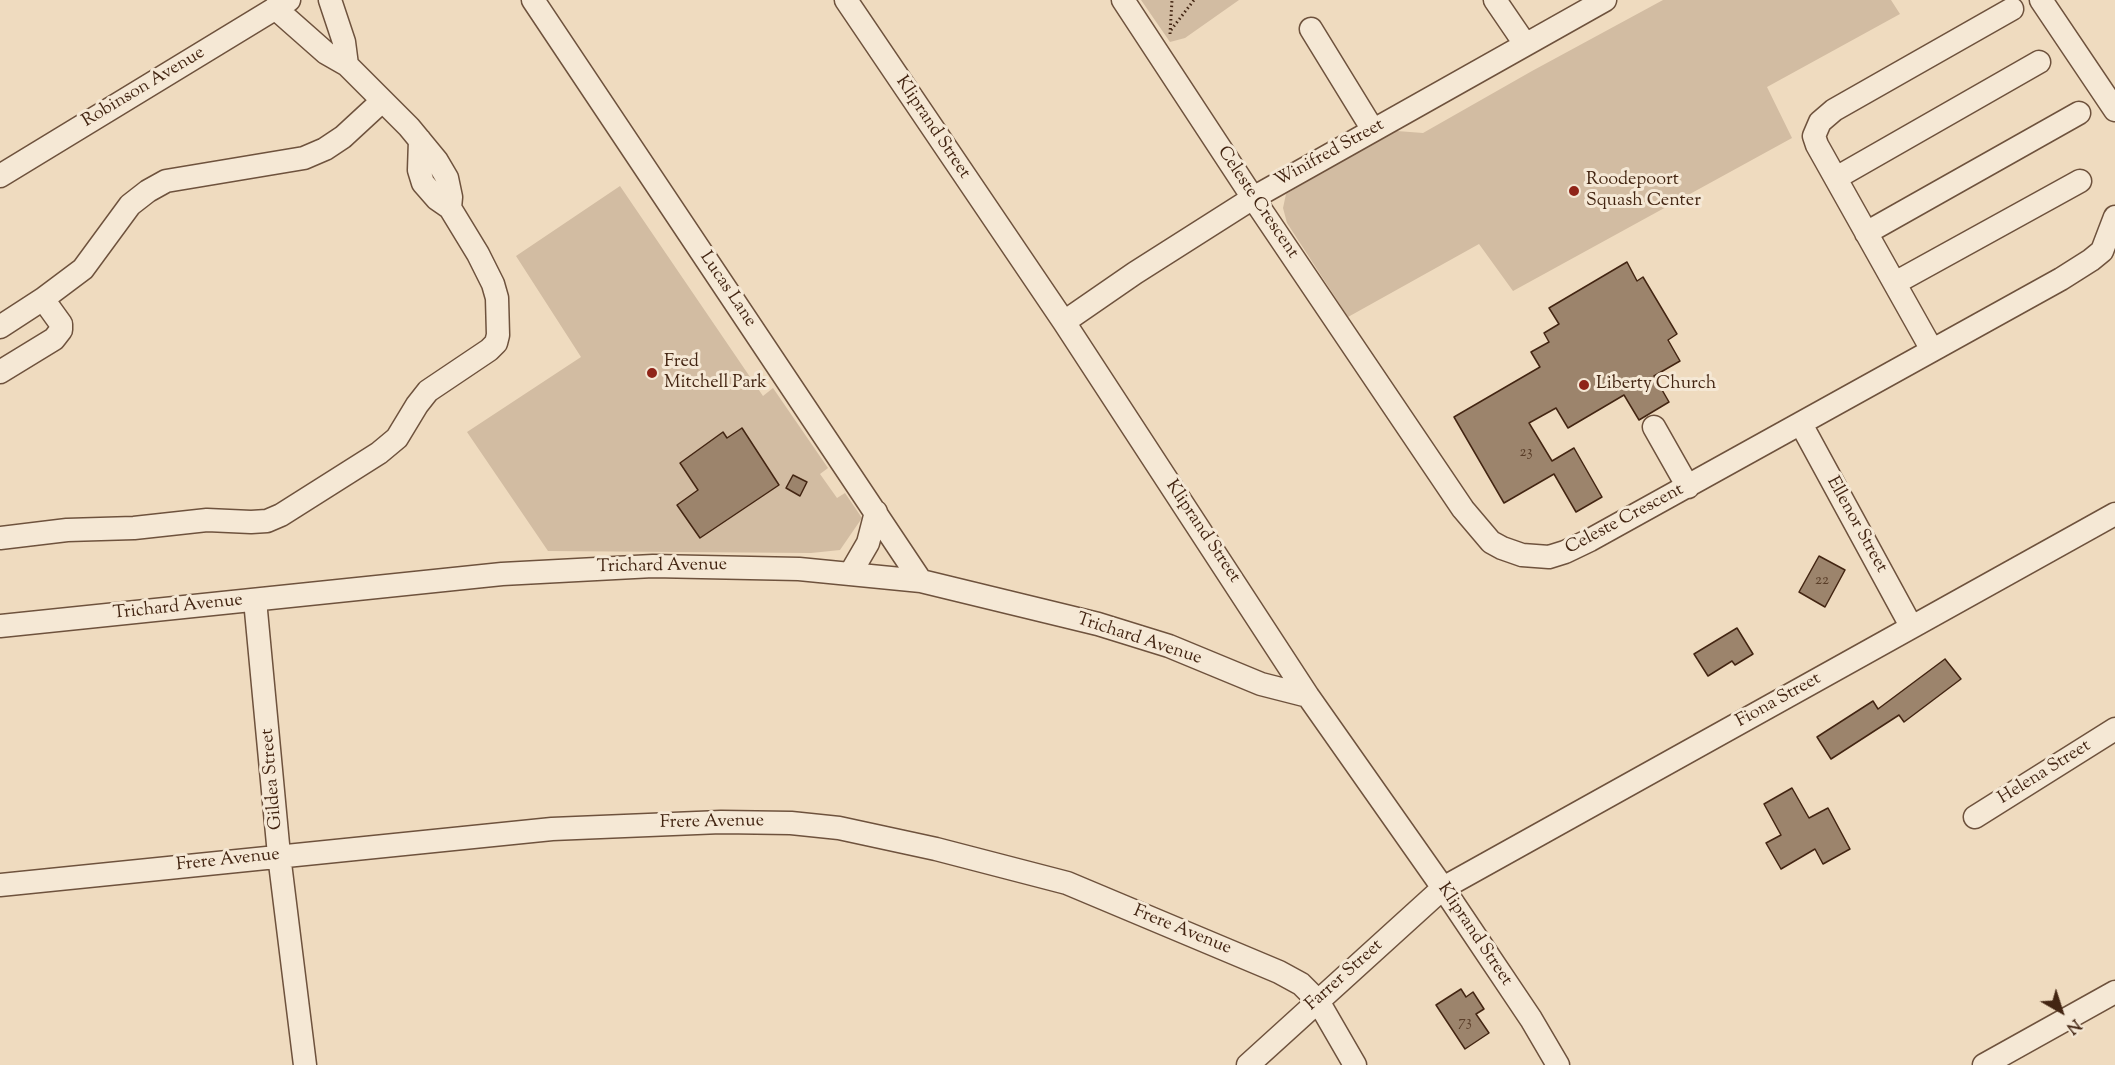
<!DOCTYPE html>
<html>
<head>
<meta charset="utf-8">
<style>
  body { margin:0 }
  #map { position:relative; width:2115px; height:1065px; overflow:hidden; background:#efdbbf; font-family:"Sorts Mill Goudy",serif }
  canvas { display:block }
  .north { position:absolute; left:2031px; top:981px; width:60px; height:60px; -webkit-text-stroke:4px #f5e8d5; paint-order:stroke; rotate:141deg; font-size:16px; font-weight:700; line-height:24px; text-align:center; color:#432512 }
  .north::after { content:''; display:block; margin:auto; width:21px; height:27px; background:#432512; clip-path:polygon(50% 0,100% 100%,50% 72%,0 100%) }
</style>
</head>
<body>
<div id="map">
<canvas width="2115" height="1065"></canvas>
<div class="north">N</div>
</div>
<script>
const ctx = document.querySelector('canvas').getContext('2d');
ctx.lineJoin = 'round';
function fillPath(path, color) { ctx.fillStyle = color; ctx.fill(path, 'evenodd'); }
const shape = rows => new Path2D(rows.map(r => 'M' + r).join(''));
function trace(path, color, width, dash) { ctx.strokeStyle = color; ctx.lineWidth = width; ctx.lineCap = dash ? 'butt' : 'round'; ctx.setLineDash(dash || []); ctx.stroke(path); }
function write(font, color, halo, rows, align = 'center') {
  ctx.font = font + ' "Sorts Mill Goudy",serif'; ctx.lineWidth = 6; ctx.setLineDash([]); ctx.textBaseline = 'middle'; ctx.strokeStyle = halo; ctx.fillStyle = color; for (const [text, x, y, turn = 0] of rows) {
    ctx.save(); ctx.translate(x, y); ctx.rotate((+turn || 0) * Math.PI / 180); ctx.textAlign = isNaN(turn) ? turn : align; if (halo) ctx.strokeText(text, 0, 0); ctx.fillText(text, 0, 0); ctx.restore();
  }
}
fillPath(shape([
  [1141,0,1239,0,1185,38,1170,42],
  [1663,0,1891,0,1900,14,1767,87,1792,138,1513,291,1479,244,1348,317,1287,223,1283,208,1286,194,1387,135,1397,131,1423,133,1532,71],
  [620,186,763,396,773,388,828,468,820,474,837,498,845,493,862,518,840,550,811,553,548,551,467,432,581,357,516,256]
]), '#d2bca2');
const building = shape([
  [1627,262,1637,281,1643,277,1677,334,1668,340,1680,361,1654,376,1669,402,1639,420,1624,395,1568,428,1556,408,1529,423,1552,461,1574,448,1602,497,1576,512,1554,474,1504,503,1454,417,1540,367,1531,352,1549,342,1544,333,1559,324,1549,308,1627,262],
  [742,428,779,485,700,538,677,505,698,490,680,463,723,432,727,438,742,428],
  [793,475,807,482,800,496,786,488,793,475],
  [1819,556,1845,570,1825,607,1799,592,1819,556],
  [1737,628,1753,654,1735,665,1732,661,1708,676,1694,654,1737,628],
  [1945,659,1961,679,1904,722,1899,715,1831,759,1817,737,1873,701,1878,709,1945,659],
  [1792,788,1809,818,1828,808,1850,849,1823,864,1815,849,1781,869,1766,843,1781,835,1764,804,1792,788],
  [1461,989,1466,997,1473,992,1484,1009,1476,1014,1489,1033,1465,1049,1436,1005,1461,989]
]);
fillPath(building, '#9c846c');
trace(building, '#432512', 1.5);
const minor = shape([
  [330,0,344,42,347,65],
  [533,0,921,581],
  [846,0,1064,322,1308,696,1443,888,1531,1019,1558,1065],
  [1123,0,1253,198,1463,509,1491,542,1502,548,1522,555,1549,557,1565,552,1590,540,2061,279,2091,260,2102,251,2115,217],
  [1495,0,1525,44],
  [2041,0,2115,110],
  [275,8,326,53,347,65,409,127,437,161,447,178,451,197,450,208],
  [1311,29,1373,130],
  [0,176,289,0],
  [1836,178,2039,62],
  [1866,233,2079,113],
  [1895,283,2080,181],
  [1064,322,1135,273,1253,198,1605,0],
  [0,327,43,299,83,269,130,205,148,191,166,181,304,158,325,149,343,137,382,101],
  [1932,350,1817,145,1814,136,1820,122,1834,110,2012,9],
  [0,372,54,339,61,330,61,324,43,299],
  [1801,424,1911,626],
  [1654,427,1688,487],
  [0,538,67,530,134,528,207,520,251,522,267,521,281,515,379,453,397,438,417,405,428,391,489,350,496,343,498,335,497,298,493,284,478,254,450,208,437,199,423,183,419,170,420,140],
  [850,574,868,543,876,512],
  [255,600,279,855,305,1065],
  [0,626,502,574,653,566,799,569,921,581,1098,624,1169,646,1261,684,1308,696],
  [1975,817,2115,729],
  [0,885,552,829,721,822,791,823,839,828,936,849,1067,883,1279,972,1301,984,1318,1001,1355,1065],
  [1248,1065,1443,888,2115,514],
  [1984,1065,2115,992]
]);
trace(minor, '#6e523d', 25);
trace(shape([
  [1171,30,1194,0],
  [1170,34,1172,0]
]), '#432512', 3, [1.5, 3]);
trace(minor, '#f5e8d5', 22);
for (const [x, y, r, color] of [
  [1574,191,6,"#8f2418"],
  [652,373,6,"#8f2418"],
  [1584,385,6,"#8f2418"]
]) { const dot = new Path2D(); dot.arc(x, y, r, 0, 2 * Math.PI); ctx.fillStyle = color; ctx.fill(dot); trace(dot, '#f5e8d5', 2); }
write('15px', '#593d28', null, [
  ["23",1526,453],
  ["22",1822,581],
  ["73",1465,1023]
]);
write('18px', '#432512', '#f5e8d5', [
  ["Robinson Avenue",144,88,-31],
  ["Kliprand Street",932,128,56],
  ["Winifred Street",1330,154,-29],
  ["Celeste Crescent",1257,203,56],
  ["Lucas Lane",727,290,56],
  ["Celeste Crescent",1625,520,-28],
  ["Ellenor Street",1856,525,61],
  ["Kliprand Street",1202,532,56],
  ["Trichard Avenue",662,567,-1],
  ["Trichard Avenue",178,608,-6],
  ["Trichard Avenue",1139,640,18],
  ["Fiona Street",1779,701,-29],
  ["Helena Street",2045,773,-32],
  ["Gildea Street",273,779,-95],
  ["Frere Avenue",712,823,-1],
  ["Frere Avenue",228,861,-6],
  ["Frere Avenue",1182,931,22],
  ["Kliprand Street",1474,935,56],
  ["Farrer Street",1345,976,-42]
]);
write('18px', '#432512', '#f5e8d5', [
  ["Roodepoort",1586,181],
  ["Squash Center",1586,202],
  ["Fred",664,363],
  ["Mitchell Park",664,384],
  ["Liberty Church",1596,385]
], 'left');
</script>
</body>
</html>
